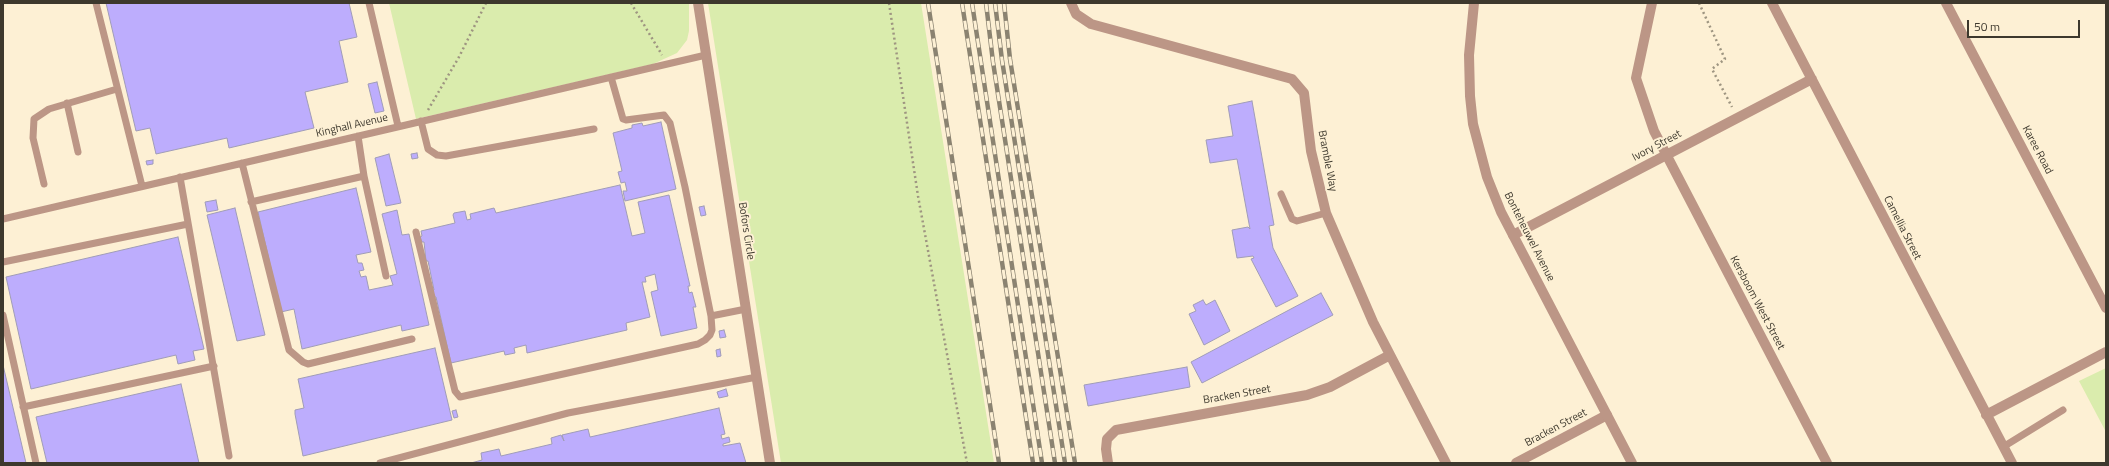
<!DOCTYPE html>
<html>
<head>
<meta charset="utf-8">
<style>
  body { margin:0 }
  #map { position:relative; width:2109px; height:466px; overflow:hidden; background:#fdf0d4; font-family:"Titillium Web",sans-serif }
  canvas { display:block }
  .frame { position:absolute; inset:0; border:4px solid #3d382d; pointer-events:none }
  .scale { position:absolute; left:1967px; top:20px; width:113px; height:18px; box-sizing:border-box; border:2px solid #3d382d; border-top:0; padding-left:5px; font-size:12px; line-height:14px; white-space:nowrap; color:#3d382d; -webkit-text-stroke:3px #fdf0d4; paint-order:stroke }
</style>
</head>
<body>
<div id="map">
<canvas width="2109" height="466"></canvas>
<div class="frame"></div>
<div class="scale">50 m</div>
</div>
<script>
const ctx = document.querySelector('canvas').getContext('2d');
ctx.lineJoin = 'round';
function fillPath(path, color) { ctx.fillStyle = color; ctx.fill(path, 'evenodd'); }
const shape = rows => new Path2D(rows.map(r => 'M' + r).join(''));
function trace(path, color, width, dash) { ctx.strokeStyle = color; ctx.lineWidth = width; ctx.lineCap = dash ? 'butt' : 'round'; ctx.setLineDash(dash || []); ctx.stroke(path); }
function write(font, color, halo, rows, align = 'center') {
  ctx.font = font + ' "Titillium Web",sans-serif'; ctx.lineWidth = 4; ctx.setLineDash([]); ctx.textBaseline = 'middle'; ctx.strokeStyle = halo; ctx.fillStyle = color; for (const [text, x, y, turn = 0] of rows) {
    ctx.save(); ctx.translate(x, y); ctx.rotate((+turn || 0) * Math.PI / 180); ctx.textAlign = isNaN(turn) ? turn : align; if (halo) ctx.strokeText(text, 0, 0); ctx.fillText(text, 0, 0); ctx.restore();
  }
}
fillPath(shape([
  [389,3,689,3,689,31,687,40,677,53,653,64,416,119],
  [708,3,921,3,994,463,781,463],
  [2106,368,2106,432,2079,381]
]), '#daecad');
const building = shape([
  [106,3,349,3,357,37,339,41,348,82,305,92,314,128,229,148,227,138,156,154,150,128,136,131,106,3],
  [377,82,384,111,375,113,368,84,377,82],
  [1252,101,1274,225,1269,226,1273,248,1298,296,1276,307,1251,259,1254,258,1253,256,1237,258,1232,230,1248,227,1250,229,1237,159,1210,163,1206,140,1233,136,1228,106,1252,101],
  [661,122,676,189,625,201,623,191,627,191,625,182,621,183,618,172,622,171,613,133,632,128,632,125,642,123,643,126,661,122],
  [417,153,418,158,412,159,411,154,417,153],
  [389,154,401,203,386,206,375,158,389,154],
  [153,160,153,164,147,165,146,161,153,160],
  [620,185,632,236,645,233,638,202,669,195,690,286,688,286,689,293,692,292,696,307,693,307,697,328,661,336,651,292,658,290,655,274,645,277,646,282,642,282,650,317,626,323,627,330,527,353,526,345,514,348,515,353,505,355,504,351,451,363,436,297,432,297,430,291,434,290,428,261,426,261,424,242,422,242,420,237,422,236,421,231,455,223,453,215,454,213,465,211,467,220,471,219,470,214,494,208,496,213,620,185],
  [356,188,371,252,356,255,358,263,362,263,364,270,359,271,361,277,366,276,369,290,393,285,390,276,397,274,382,214,397,210,402,235,409,234,429,325,402,331,401,325,302,349,294,309,281,312,258,212,356,188],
  [216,200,218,210,207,212,205,202,216,200],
  [704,206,706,215,701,216,699,207,704,206],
  [235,208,265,335,237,341,207,215,235,208],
  [178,237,204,349,193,351,195,360,178,364,176,355,31,389,6,277,178,237],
  [1321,293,1333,315,1202,383,1191,362,1321,293],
  [1203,300,1206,305,1215,300,1230,331,1204,345,1189,314,1196,311,1193,305,1203,300],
  [724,330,726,337,720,338,719,331,724,330],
  [435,348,452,420,303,456,295,414,295,410,304,408,298,379,435,348],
  [720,349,721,356,717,357,716,350,720,349],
  [3,365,26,463,3,463,3,365],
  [1187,367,1190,387,1088,406,1084,385,1187,367],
  [181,384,199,463,47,463,36,417,181,384],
  [726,389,728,396,719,398,717,392,726,389],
  [719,408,725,434,721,435,722,439,729,437,730,442,723,444,723,446,740,443,746,463,471,463,482,460,481,453,499,449,501,456,552,444,551,438,561,435,564,441,562,435,588,429,590,437,719,408],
  [456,410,458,417,454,418,452,411,456,410]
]);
fillPath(building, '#bdadfd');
trace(building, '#a09cb7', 1);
trace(shape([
  [631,3,662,55],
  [889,3,918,196,967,463],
  [1699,3,1725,59,1712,69,1732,107],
  [428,110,459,57,486,3]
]), '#9e9581', 2.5, [2, 3]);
trace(shape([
  [96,3,142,186],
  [369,3,398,126],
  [67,103,78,152],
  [421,121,428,149,437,155,446,156,594,129],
  [358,136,364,176,386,276],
  [242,163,289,350,303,362,308,364,412,339],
  [180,177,229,456],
  [44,184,33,138,34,119,49,109,117,89],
  [1281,194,1292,219,1297,221,1326,213],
  [251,202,364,176],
  [3,219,706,55],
  [416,232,455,391,460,397,698,344,705,340,710,335,712,330,711,316,685,187,670,123,664,115,626,120,623,119,611,77],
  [3,262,188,224],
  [3,315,36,463],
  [711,316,746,309],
  [23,407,214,366],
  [2003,447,2063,410],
  [380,463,568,413,757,377]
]), '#bc9686', 7);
trace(shape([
  [698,3,770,463],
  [1071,3,1076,14,1091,24,1292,79,1304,93,1311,151,1326,213,1373,322,1446,463],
  [1652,3,1636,78,1654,131,1827,463],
  [1772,3,2012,463],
  [1946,3,2106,308],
  [1513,235,1812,79],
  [1986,415,2106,352],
  [1108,463,1106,449,1107,439,1116,430,1307,395,1330,387,1390,355],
  [1516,463,1607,415]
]), '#bc9686', 10);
trace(shape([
  [1474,3,1469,55,1470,96,1473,124,1487,177,1501,212,1632,463]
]), '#bc9686', 10);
const rail = shape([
  [928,3,999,463],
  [962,3,1033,463],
  [972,3,1042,463],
  [986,3,993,62,1055,463],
  [995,3,1002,60,1065,463],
  [1004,3,1010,59,1075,463]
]);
trace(rail, '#8b8371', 4.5);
trace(rail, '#fdf0d4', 3, [9]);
write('11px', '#3d382d', '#fdf0d4', [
  ["Kinghall Avenue",352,126,-13],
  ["Ivory Street",1657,146,-28],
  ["Karee Road",2037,150,62],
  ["Bramble Way",1327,161,79],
  ["Camellia Street",1902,228,63],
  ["Bofors Circle",746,231,81],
  ["Bonteheuwel Avenue",1529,237,63],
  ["Kersboom West Street",1757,303,62],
  ["Bracken Street",1237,395,-10],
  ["Bracken Street",1556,428,-28]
]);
</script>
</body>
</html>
